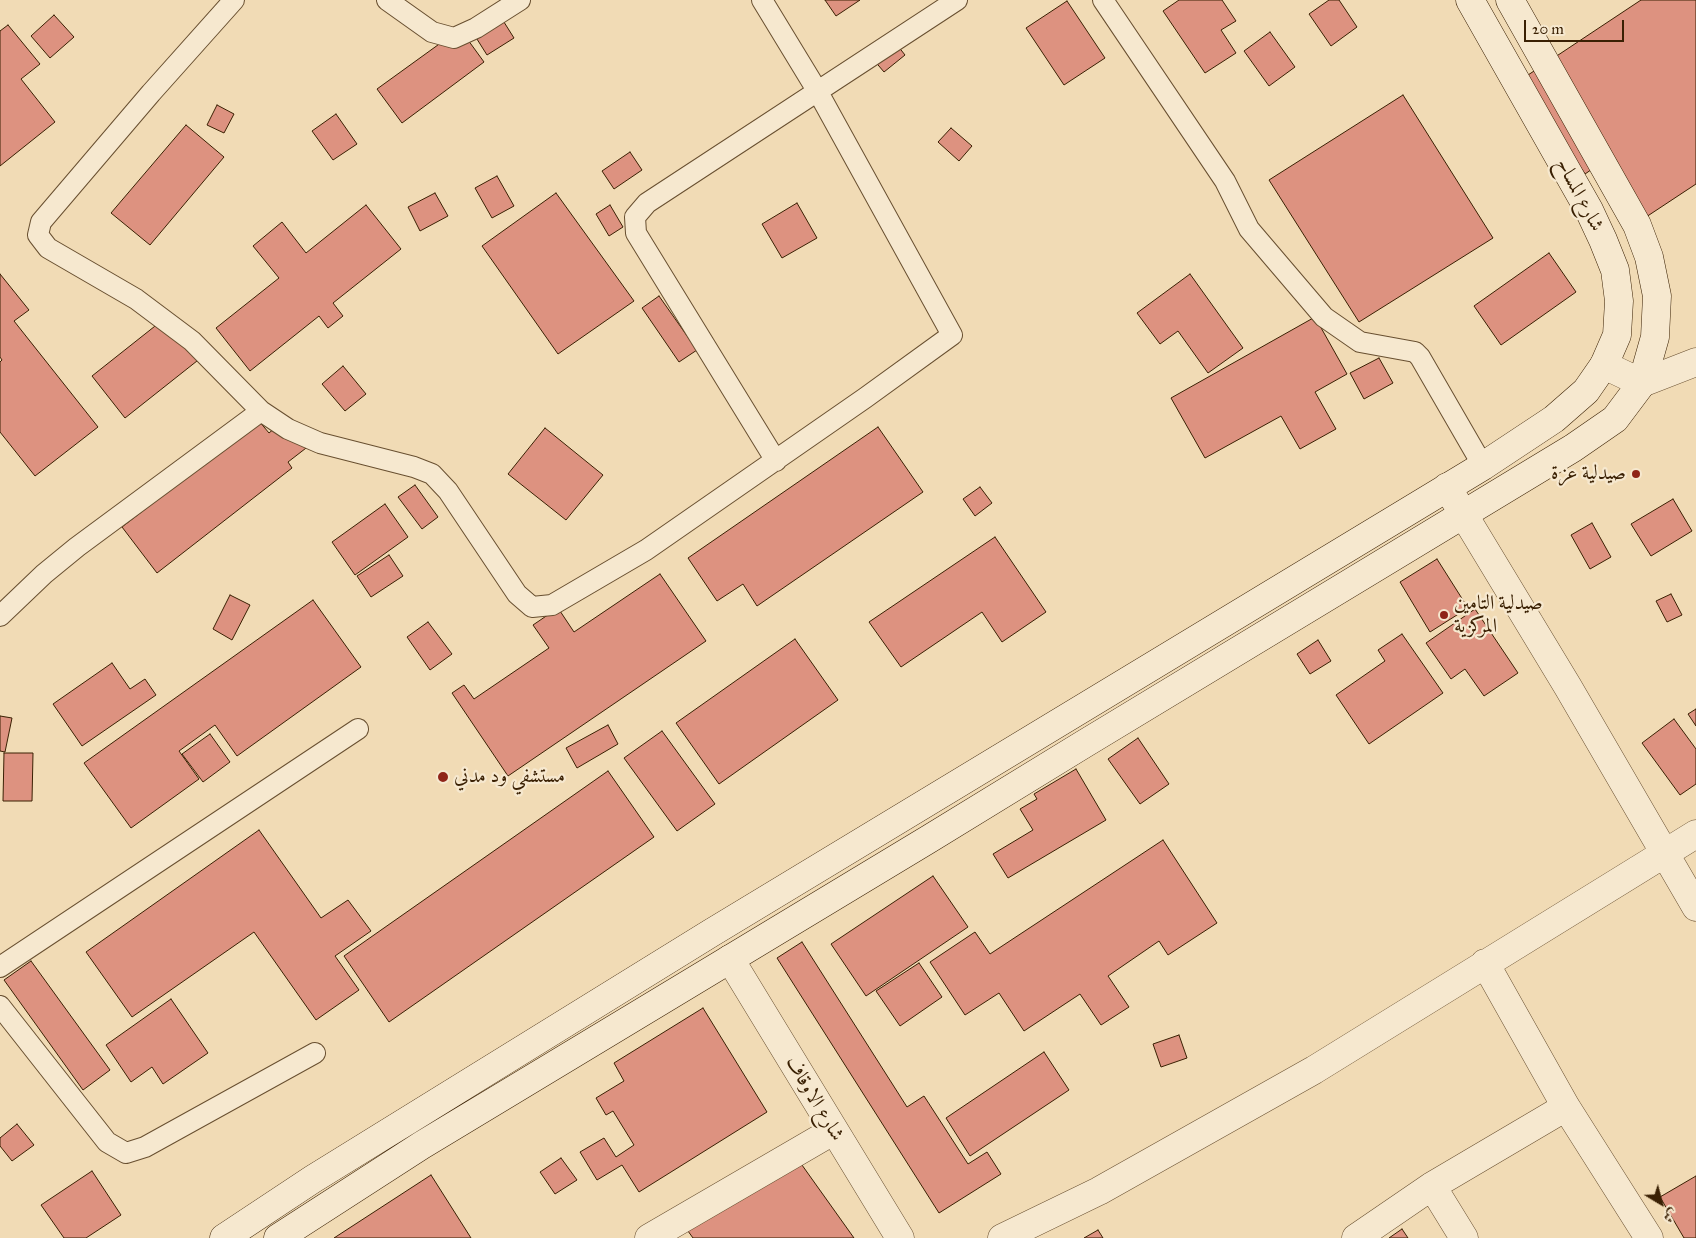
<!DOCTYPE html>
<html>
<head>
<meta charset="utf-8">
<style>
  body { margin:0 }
  #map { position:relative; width:1696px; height:1238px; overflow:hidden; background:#f1dbb5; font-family:"IM FELL Great Primer",Amiri,serif }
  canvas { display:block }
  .north { position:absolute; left:1636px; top:1178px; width:50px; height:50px; -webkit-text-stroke:4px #f6e8cf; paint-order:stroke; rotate:143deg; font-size:14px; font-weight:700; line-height:20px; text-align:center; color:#3a2003 }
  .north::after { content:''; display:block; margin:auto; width:18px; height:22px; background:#3a2003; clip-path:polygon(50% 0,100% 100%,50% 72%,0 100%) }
  .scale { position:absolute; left:1524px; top:20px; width:100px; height:22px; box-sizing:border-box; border:2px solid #3a2003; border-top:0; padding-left:6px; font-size:15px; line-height:18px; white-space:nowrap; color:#3a2003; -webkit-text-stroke:4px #f6e8cf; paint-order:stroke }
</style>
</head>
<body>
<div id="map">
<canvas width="1696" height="1238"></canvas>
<div class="north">ش</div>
<div class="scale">20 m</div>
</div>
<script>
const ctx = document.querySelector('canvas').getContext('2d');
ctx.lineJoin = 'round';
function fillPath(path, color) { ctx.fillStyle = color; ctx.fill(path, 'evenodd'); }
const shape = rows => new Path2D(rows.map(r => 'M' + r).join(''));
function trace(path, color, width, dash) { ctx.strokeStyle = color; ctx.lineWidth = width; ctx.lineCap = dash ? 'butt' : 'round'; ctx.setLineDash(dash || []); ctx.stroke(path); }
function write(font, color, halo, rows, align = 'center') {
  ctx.font = font + ' "IM FELL Great Primer",Amiri,serif'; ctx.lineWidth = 4.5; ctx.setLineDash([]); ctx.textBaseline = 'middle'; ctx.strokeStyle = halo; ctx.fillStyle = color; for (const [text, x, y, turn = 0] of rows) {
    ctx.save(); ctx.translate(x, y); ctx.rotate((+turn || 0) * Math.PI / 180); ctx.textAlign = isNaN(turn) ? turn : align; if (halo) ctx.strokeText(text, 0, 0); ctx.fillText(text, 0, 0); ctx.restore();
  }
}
const building = shape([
  [825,0,860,0,836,16,825,0],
  [1179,0,1222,0,1236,21,1221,30,1236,53,1205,73,1163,11,1179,0],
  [1329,0,1339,0,1357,27,1331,46,1309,14,1329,0],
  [1641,0,1696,0,1696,184,1640,221,1601,163,1585,174,1522,79,1641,0],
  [1067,1,1105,58,1064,85,1026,28,1067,1],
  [497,11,514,38,487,55,470,28,497,11],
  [54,15,74,37,50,58,31,36,54,15],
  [8,25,40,64,21,79,55,122,0,166,0,31,8,25],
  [460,29,484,62,402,123,377,89,460,29],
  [1270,32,1295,67,1269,86,1244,51,1270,32],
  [894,41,905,55,884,72,873,59,894,41],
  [1403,95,1493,238,1359,322,1269,180,1403,95],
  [217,105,234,114,224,133,207,125,217,105],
  [336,114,357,144,333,160,312,131,336,114],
  [186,125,224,157,150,245,111,213,186,125],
  [951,128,972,146,959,161,938,142,951,128],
  [630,152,642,170,614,189,602,171,630,152],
  [497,176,514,206,492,218,475,188,497,176],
  [435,193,448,216,420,231,408,207,435,193],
  [556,193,634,301,558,354,482,246,556,193],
  [797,203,817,238,782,258,762,224,797,203],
  [366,205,401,249,333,303,343,316,328,328,319,316,250,371,216,328,279,278,253,246,282,222,306,253,366,205],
  [610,205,623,227,609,236,596,214,610,205],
  [1549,253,1576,292,1501,345,1474,306,1549,253],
  [0,274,29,310,14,321,98,427,35,476,0,432,0,362,2,360,0,357,0,274],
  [1190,274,1243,348,1208,373,1178,331,1160,344,1137,313,1190,274],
  [659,296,697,350,679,362,642,308,659,296],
  [169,315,202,357,125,418,92,376,169,315],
  [1315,317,1347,374,1315,392,1336,429,1300,449,1281,416,1205,458,1171,398,1315,317],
  [1379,358,1393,383,1364,399,1350,373,1379,358],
  [343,366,366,394,345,411,322,384,343,366],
  [288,417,310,445,288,462,292,468,157,573,122,527,259,421,269,433,288,417],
  [878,427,923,492,757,606,743,584,717,601,688,558,878,427],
  [545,428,603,475,566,520,508,474,545,428],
  [415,485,438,517,422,529,398,497,415,485],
  [980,487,992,503,975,516,963,499,980,487],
  [1673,499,1692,531,1651,556,1631,524,1673,499],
  [385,504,408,537,355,575,332,542,385,504],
  [1592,523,1611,557,1590,569,1571,535,1592,523],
  [995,537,1046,612,1002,642,982,612,901,667,869,622,995,537],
  [389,555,403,576,371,597,357,576,389,555],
  [1437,559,1468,608,1430,632,1400,582,1437,559],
  [660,574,706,641,508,776,452,693,464,685,474,699,549,648,533,625,558,608,574,632,660,574],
  [1671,594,1682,615,1667,622,1656,601,1671,594],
  [230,595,250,605,232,640,213,629,230,595],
  [313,600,361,667,237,756,215,725,179,751,199,779,131,828,84,763,313,600],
  [1475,609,1518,673,1484,696,1465,669,1451,679,1426,643,1475,609],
  [428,622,452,654,430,670,407,637,428,622],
  [1402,634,1443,693,1369,744,1336,695,1385,661,1378,650,1402,634],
  [795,639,838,700,719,784,676,723,795,639],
  [1318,640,1331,661,1310,674,1297,654,1318,640],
  [112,663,130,689,145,679,156,695,82,746,53,704,112,663],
  [1696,709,1696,726,1688,714,1696,709],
  [0,716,12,718,5,752,0,751,0,716],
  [1674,719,1696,749,1696,784,1680,795,1642,743,1674,719],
  [608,725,618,744,577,768,566,748,608,725],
  [662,731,715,804,677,831,624,758,662,731],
  [210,734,230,762,203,782,182,754,210,734],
  [1138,738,1169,784,1140,804,1108,759,1138,738],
  [4,753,33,753,32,801,3,801,4,753],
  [1076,769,1106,820,1008,878,993,854,1033,830,1020,809,1037,799,1034,794,1076,769],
  [608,771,654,837,389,1022,344,956,608,771],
  [259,830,321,918,348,900,371,931,335,956,359,990,316,1020,254,932,132,1017,86,952,259,830],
  [1163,840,1217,923,1168,955,1159,941,1108,976,1129,1007,1101,1025,1080,994,1024,1031,999,993,965,1015,930,962,975,932,990,954,1163,840],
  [933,876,968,927,866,996,831,944,933,876],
  [802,942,907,1107,924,1096,968,1164,987,1152,1001,1174,939,1213,777,958,802,942],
  [31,961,110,1070,83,1090,4,980,31,961],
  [919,963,942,997,900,1026,876,991,919,963],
  [171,999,208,1053,163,1084,152,1067,131,1082,106,1045,171,999],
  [703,1008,767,1112,639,1192,622,1165,597,1180,580,1152,604,1138,616,1157,634,1145,613,1111,606,1115,596,1098,624,1081,614,1063,703,1008],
  [1179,1035,1187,1058,1161,1067,1153,1044,1179,1035],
  [1044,1052,1069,1090,970,1156,946,1118,1044,1052],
  [17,1124,34,1145,12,1161,0,1146,0,1138,17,1124],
  [787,1144,854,1238,693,1238,680,1220,787,1144],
  [561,1158,577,1180,555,1194,540,1172,561,1158],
  [92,1171,121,1215,86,1238,64,1238,41,1205,92,1171],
  [431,1175,471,1238,334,1238,431,1175],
  [1696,1176,1696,1238,1684,1238,1660,1197,1696,1176],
  [1402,1229,1408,1238,1389,1238,1402,1229],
  [1098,1230,1103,1238,1084,1238,1098,1230]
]);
fillPath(building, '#dd9280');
trace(building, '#3a2003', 1);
const lane = shape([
  [234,0,151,93,41,222,38,235,48,248,136,299,192,341,261,411,288,429,320,443,414,467,432,474,448,491,517,594,532,607,552,605,646,550,865,398,952,335,818,92,762,0],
  [387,0,432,32,454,38,476,28,520,0],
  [1103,0,1225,181,1249,229,1324,317,1360,342,1415,352,1420,357,1483,466],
  [776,461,636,233,635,217,647,203,957,0],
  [0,616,44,574,77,547,261,411],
  [0,967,358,729],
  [0,1006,107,1142,126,1153,145,1147,315,1053]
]);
const street = shape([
  [1604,365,1642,383,1696,362],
  [1447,487,1568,687,1696,907],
  [730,959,900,1238],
  [1485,963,1566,1107,1649,1238],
  [1432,1186,1464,1238],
  [649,1238,833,1131],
  [1002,1238,1099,1191,1314,1070,1696,834],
  [1356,1238,1432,1186,1566,1107]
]);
const secondary = shape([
  [224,1238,313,1179,711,933,1483,466,1554,419,1586,391,1604,365,1617,335,1619,301,1615,270,1603,240,1589,210,1470,0],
  [278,1238,422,1145,929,839,1084,744,1573,448,1615,419,1642,383,1655,337,1657,296,1649,257,1637,225,1510,0]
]);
trace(lane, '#684f30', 22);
trace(street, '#684f30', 29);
trace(secondary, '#3a2003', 29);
trace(lane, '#f6e8cf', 20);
trace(street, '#f6e8cf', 28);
trace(secondary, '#f6e8cf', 28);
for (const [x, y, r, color] of [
  [1636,474,5,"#8f2418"],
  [1444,615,5,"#8f2418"],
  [443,777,6,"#8f2418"]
]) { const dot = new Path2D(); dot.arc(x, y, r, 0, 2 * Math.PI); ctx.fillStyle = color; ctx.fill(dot); trace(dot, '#f6e8cf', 2); }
write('20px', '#3a2003', '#f6e8cf', [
  ["شارع المساح",1579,195,62],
  ["شارع الاوقاف",814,1099,59]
]);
write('20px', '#3a2003', '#f6e8cf', [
  ["صيدلية عزة",1626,474,"right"],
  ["صيدلية التامين",1454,604],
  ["المركزية",1454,627],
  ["مستشفي ود مدني",454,777]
], 'left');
</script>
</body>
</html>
